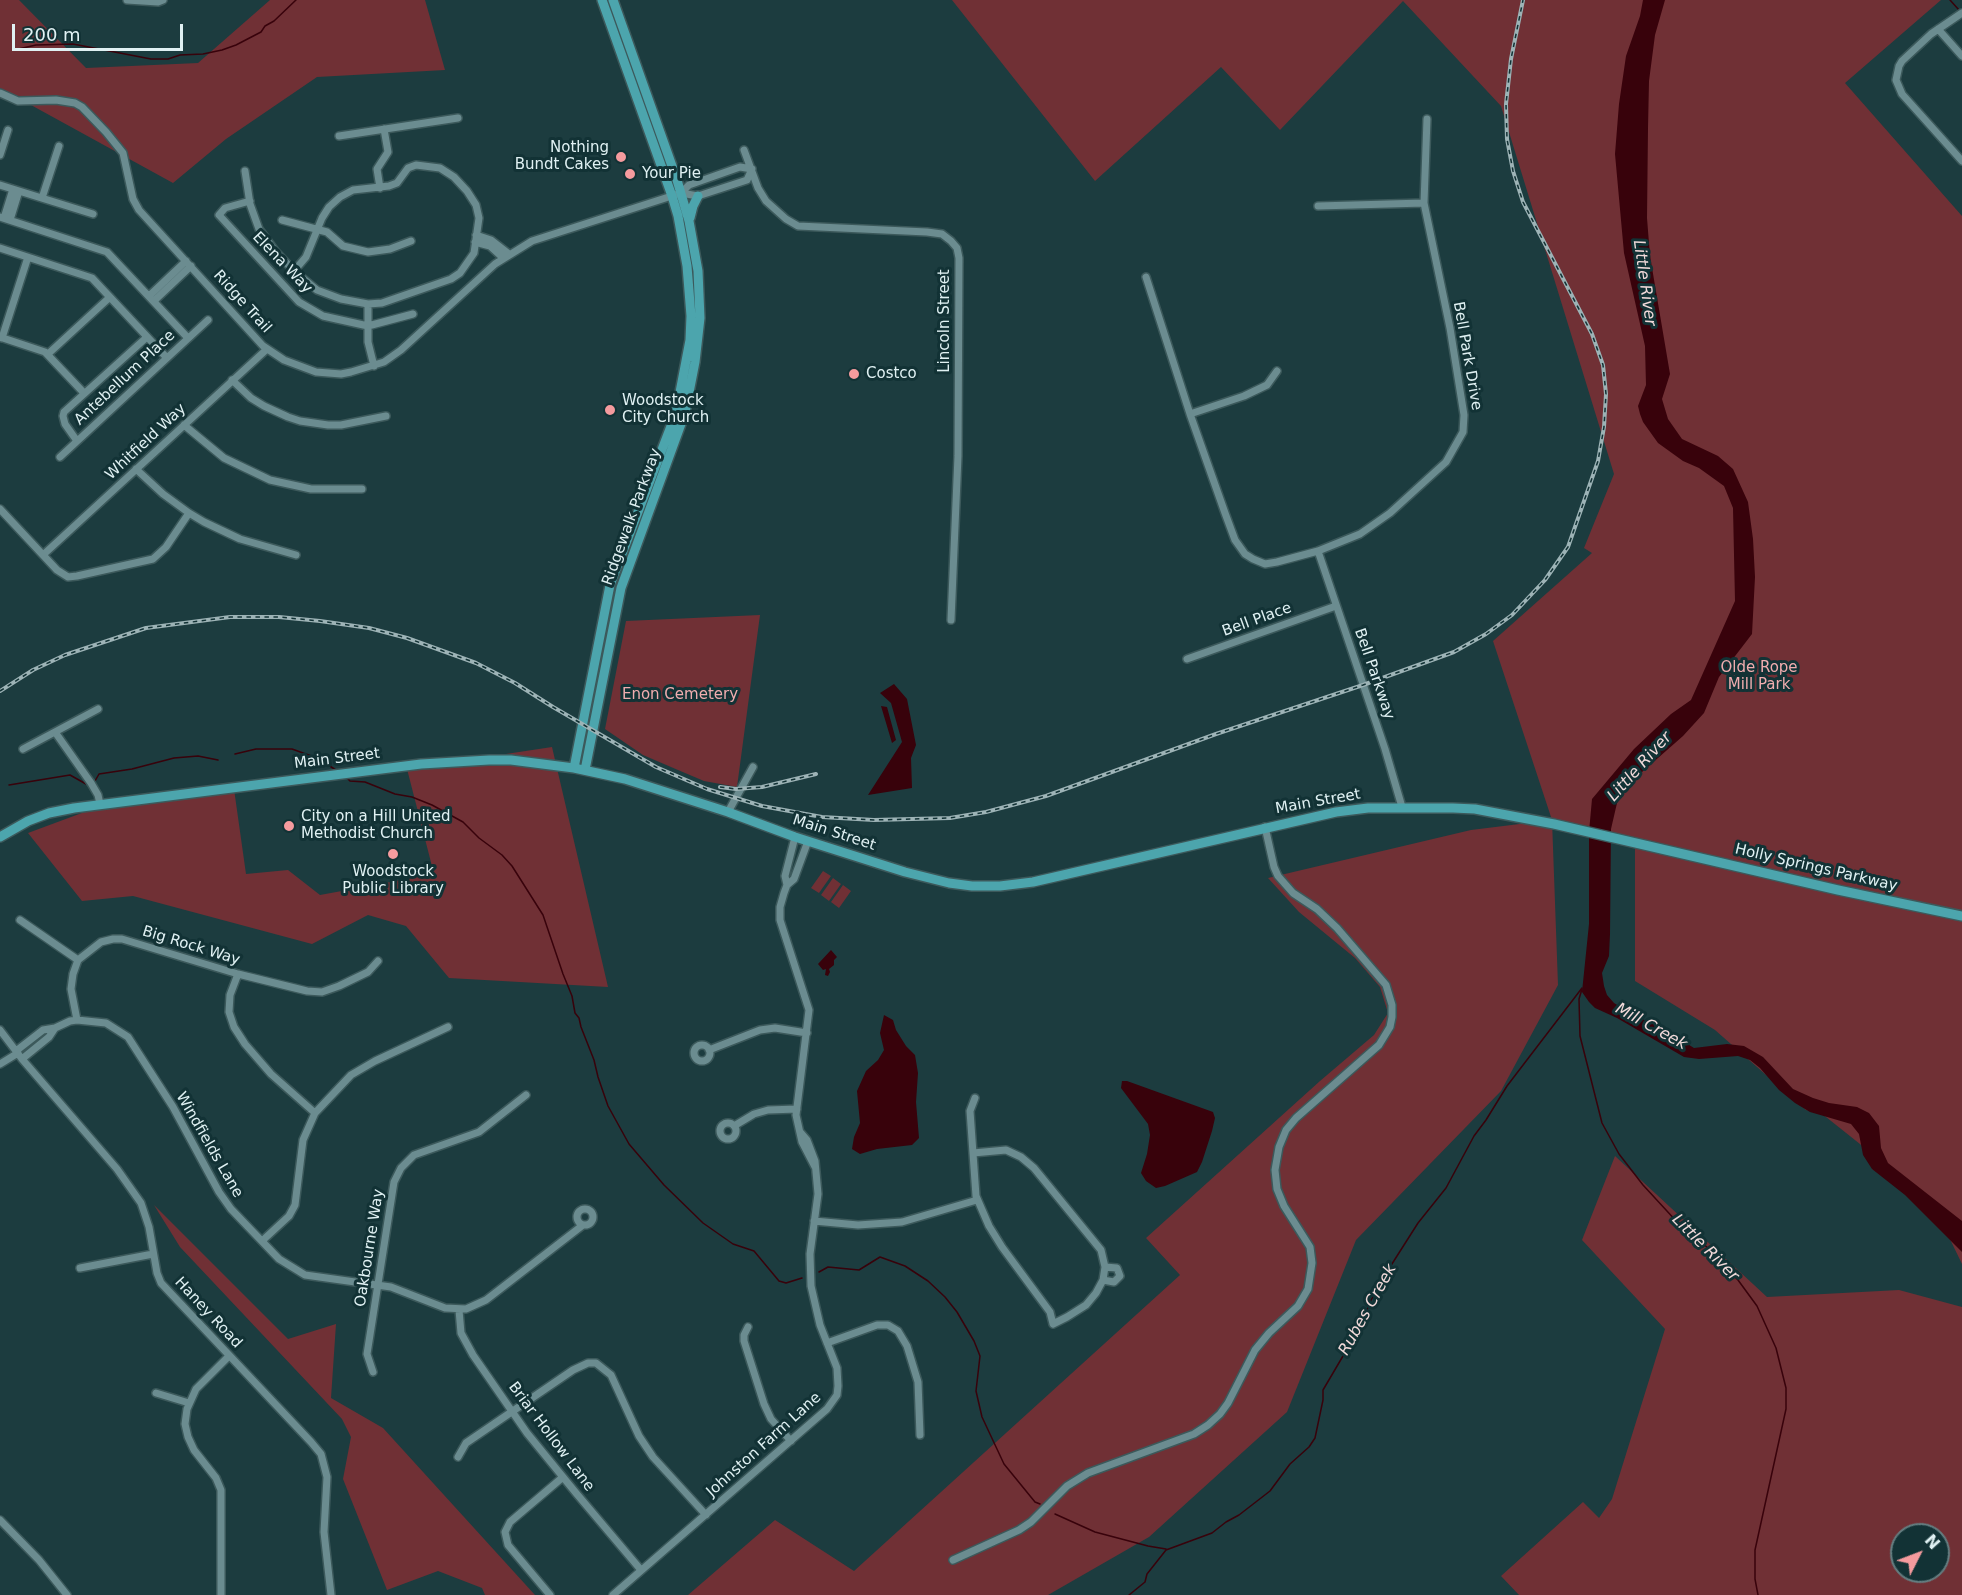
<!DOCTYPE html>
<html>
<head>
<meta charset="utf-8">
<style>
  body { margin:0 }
  #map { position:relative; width:1962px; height:1595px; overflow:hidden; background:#1c3c3f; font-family:"DejaVu Sans",sans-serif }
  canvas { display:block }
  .north { position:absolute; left:1890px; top:1523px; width:60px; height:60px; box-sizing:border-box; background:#123235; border:2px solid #647e81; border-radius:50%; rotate:48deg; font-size:16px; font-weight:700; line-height:24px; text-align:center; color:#e0f1f3 }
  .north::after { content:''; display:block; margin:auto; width:21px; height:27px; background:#f59b9e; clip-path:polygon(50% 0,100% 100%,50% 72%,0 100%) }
  .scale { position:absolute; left:12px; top:24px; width:171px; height:27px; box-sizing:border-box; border:3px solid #e0f1f3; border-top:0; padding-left:8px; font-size:18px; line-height:21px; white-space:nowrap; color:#e0f1f3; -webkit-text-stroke:4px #123235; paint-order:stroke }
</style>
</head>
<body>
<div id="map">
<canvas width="1962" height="1595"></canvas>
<div class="north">N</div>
<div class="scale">200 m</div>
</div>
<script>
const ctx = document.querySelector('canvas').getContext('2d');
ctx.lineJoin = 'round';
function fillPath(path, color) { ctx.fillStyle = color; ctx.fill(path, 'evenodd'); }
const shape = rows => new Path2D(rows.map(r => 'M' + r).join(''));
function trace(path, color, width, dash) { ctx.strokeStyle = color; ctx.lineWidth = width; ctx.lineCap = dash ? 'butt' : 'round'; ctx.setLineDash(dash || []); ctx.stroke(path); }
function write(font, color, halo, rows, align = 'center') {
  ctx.font = font + ' "DejaVu Sans",sans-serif'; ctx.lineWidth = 6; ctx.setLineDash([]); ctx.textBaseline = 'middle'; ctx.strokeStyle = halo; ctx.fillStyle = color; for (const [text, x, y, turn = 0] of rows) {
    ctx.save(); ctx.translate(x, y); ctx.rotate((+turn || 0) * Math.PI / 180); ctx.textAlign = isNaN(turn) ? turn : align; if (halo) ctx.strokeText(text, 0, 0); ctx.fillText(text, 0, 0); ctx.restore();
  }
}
fillPath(shape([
  [0,0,19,0,86,68,198,63,270,0,425,0,445,70,317,77,226,139,173,183,0,88],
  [952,0,1941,0,1845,83,1962,216,1962,1264,1932,1202,1872,1169,1870,1152,1821,1113,1806,1110,1715,1030,1635,981,1635,840,1552,820,1558,985,1501,1091,1356,1240,1287,1412,1149,1537,1048,1595,688,1595,775,1520,854,1571,1180,1275,1146,1238,1320,1081,1374,1035,1388,1013,1380,987,1355,958,1299,912,1268,878,1471,830,1552,820,1493,641,1592,553,1584,548,1614,474,1501,106,1403,1,1280,130,1221,67,1095,181],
  [760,615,737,787,704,781,678,770,643,755,605,729,626,621],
  [552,747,608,987,449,978,406,926,368,915,312,944,133,896,82,901,28,833,98,807,234,789,246,874,288,870,320,895,434,874,407,769],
  [823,871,831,876,819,893,811,888],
  [833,878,841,884,829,901,821,895],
  [843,885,851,891,839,908,831,902],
  [1615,1156,1767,1297,1899,1290,1962,1307,1962,1595,1519,1595,1501,1576,1583,1502,1599,1518,1612,1499,1665,1329,1582,1240],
  [1902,1535,1938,1535,1938,1571,1902,1571],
  [154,1205,288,1339,336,1324,331,1398,383,1428,535,1595,485,1595,482,1588,438,1571,387,1590,343,1479,351,1437,342,1419,180,1247]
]), '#703035');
fillPath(shape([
  [1643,0,1665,0,1655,35,1649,81,1648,128,1647,218,1650,256,1670,374,1662,399,1668,419,1682,439,1718,456,1733,469,1748,502,1753,539,1755,577,1752,634,1719,677,1704,713,1683,736,1625,787,1617,803,1611,829,1610,934,1609,956,1602,973,1604,986,1607,995,1614,1003,1637,1017,1657,1025,1694,1048,1727,1044,1744,1046,1763,1057,1793,1089,1813,1098,1829,1103,1857,1107,1869,1113,1879,1126,1881,1148,1888,1163,1962,1221,1962,1252,1905,1195,1872,1169,1863,1155,1859,1134,1851,1124,1810,1112,1795,1103,1779,1090,1760,1068,1750,1060,1738,1056,1699,1059,1684,1057,1617,1018,1595,1008,1589,1002,1582,992,1589,924,1589,832,1592,799,1634,749,1671,714,1691,700,1735,601,1733,508,1724,486,1699,468,1683,461,1658,443,1643,422,1640,414,1638,406,1646,385,1645,346,1624,253,1615,154,1619,104,1626,56,1640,16],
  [894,684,907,699,916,745,911,758,912,788,868,795,902,742,891,703,880,693],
  [881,706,887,707,896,740,892,743],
  [831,950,837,957,834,960,834,965,829,969,830,972,828,976,825,975,826,969,823,970,818,964],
  [884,1015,893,1020,896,1030,906,1046,915,1055,918,1073,916,1102,919,1138,912,1145,877,1149,860,1154,852,1149,854,1137,860,1123,857,1091,866,1071,878,1060,884,1050,880,1033],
  [1122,1081,1127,1081,1213,1112,1215,1118,1212,1131,1202,1162,1197,1172,1165,1186,1156,1188,1146,1181,1141,1173,1147,1154,1150,1135,1148,1124,1121,1088]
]), '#38020b');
trace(shape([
  [1950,0,1959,10],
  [14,50,36,45,73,44,151,59,168,59,180,55,203,54,222,50,236,45,261,32,265,26,274,21,296,0],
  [235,754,256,749,292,749,317,758,336,770],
  [347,778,350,781,365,782,395,794,412,797,432,805,463,822,479,838,502,855,512,866,543,915,563,974,572,996,575,1013,579,1018,581,1027,594,1060,598,1077,608,1106,629,1144,664,1185,703,1223,733,1244,754,1251,779,1281,786,1283,802,1278],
  [95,781,99,774,132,769,174,758,198,756,218,760],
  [9,785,70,775,86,784],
  [1582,989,1579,999,1580,1036,1602,1123,1619,1154,1643,1185,1678,1223,1700,1240,1738,1280,1757,1306,1776,1348,1786,1388,1786,1409,1755,1550,1755,1579,1758,1595],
  [819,1272,828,1267,859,1270,880,1257,905,1266,928,1281,945,1297,957,1312,974,1341,980,1356,976,1391,982,1417,1004,1464,1035,1502,1040,1504],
  [1055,1514,1095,1532,1148,1546,1166,1549],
  [1129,1595,1145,1582,1147,1574,1166,1550,1212,1533,1226,1522,1239,1515,1270,1491,1290,1464,1309,1447,1315,1438,1323,1400,1323,1390,1363,1322,1369,1304,1383,1278,1418,1223,1446,1188,1474,1136,1486,1120,1507,1086,1582,988]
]), '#38020b', 1.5);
const minor = shape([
  [127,0,158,2,163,0],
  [1962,13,1931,34,1902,61,1899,66,1896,80,1902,94,1962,161],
  [1938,29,1962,56],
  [0,93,18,101,56,100,75,103,82,107,106,132,123,153,133,199,139,210,263,346,284,360,316,372,341,374,351,372,384,362,401,350,495,264,532,241,681,193,689,185,740,167,752,169,747,180,698,196,681,193],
  [339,136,458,118],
  [744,150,758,188,766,201,786,219,798,226,927,232,942,234,951,241,957,248,959,258,958,456,951,620],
  [0,155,8,130],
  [245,171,250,204,259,229,276,252,294,271,317,290,341,299,368,304,382,303,451,279,460,273,474,253,479,218,476,205,467,191,454,177,440,168,416,165,408,168,397,183,389,186,353,190,340,197,329,207,322,218,306,257,294,271],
  [0,185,93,214],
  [380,188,377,169,388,152,384,129],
  [42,198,59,146],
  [250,201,225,208,219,215,299,302,323,316,368,326,413,314],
  [1318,206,1424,203],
  [0,217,107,252,188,338],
  [4,218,13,189],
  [10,220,19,191],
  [282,220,327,232,343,246,368,252,390,249,411,241],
  [476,235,491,240,509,254],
  [475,242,490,246,503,258],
  [0,248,92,278,167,358],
  [1146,277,1190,414,1225,513,1235,540,1245,554,1253,559,1265,564,1277,562,1318,551,1360,534,1390,513,1446,462,1463,432,1464,415,1450,328,1424,203,1427,119],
  [149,296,186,261],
  [154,301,191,266],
  [368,304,368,342,374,366],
  [0,337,45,352,84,393],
  [2,338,28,257],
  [48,354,110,297],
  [232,380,251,398,264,406,288,417,300,421,328,425,341,425,386,416],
  [1190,414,1244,396,1267,385,1277,371],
  [184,425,224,458,270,480,311,489,362,489],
  [77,441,65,424,63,416,64,412,147,337],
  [60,457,208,320],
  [136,469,163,494,189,513,204,522,240,539,296,555],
  [0,509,57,570,68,577,77,576,153,559,166,547,189,513],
  [1318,551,1385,749,1402,807],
  [43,555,267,349],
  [1187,659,1336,606],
  [55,732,91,783,98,795,100,804],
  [23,749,98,709],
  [728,812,753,767],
  [808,841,794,879,787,885,784,893,780,907,780,920,809,1010,796,1115,802,1142,815,1167],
  [787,885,785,876,795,837],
  [20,920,78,960],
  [238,974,230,995,229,1012,234,1027,245,1044,271,1074,315,1113],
  [77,1020,71,989,73,974,78,960,101,942,113,939,122,939,238,974,307,991,322,992,339,986,368,972,378,961],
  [55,1028,70,1021,77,1020,106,1023,128,1037,173,1107,219,1192,231,1209,279,1259,305,1275,391,1287,445,1308,466,1309,486,1300,583,1225],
  [0,1030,22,1059,117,1169,141,1203,149,1227,157,1273,161,1283,311,1442,321,1454,327,1477,324,1532,331,1595],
  '694 1053a8 8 0 1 1 16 0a8 8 0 1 1-16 0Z',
  [709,1050,760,1030,775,1028,807,1033],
  [16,1051,43,1030,55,1028,49,1037,22,1059],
  [0,1064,18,1053],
  '720 1131a8 8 0 1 1 16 0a8 8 0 1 1-16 0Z',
  [734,1126,754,1114,768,1110,797,1109],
  [973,1153,1006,1150,1021,1157,1034,1168,1101,1250,1105,1267,1103,1280,1096,1293,1086,1305,1067,1317,1053,1324,1050,1312,1002,1247,989,1226,976,1196,970,1111,975,1098],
  '577 1217a8 8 0 1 1 16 0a8 8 0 1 1-16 0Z',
  [814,1221,858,1225,902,1222,977,1200],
  [262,1241,289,1216,295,1205,303,1140,315,1113,351,1075,375,1061,448,1027],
  [80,1268,153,1254],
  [1103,1280,1114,1282,1120,1276,1117,1268,1105,1267],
  [459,1310,461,1333,473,1355,527,1433,576,1493,641,1570],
  [748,1327,744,1335,744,1341,764,1404,771,1419,791,1441],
  [827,1343,877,1325,888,1325,898,1331,907,1346,918,1382,920,1435],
  [373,1372,367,1354,394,1182,401,1168,414,1155,479,1132,526,1095],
  [156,1393,189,1403],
  [458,1457,466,1443,573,1370,588,1363,596,1363,611,1375,639,1436,653,1457,706,1515],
  [0,1520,39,1560,67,1595],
  [953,1560,1019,1530,1031,1522,1067,1486,1088,1473,1194,1434,1208,1425,1220,1414,1228,1403,1255,1350,1269,1333,1298,1306,1308,1289,1312,1263,1310,1247,1284,1206,1277,1189,1275,1170,1279,1147,1286,1130,1296,1118,1379,1045,1390,1027,1392,1017,1392,1005,1386,985,1337,928,1317,909,1293,893,1278,876,1274,867,1265,827],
  [221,1595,221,1490,216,1478,194,1450,188,1437,185,1424,187,1409,196,1389,229,1356],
  [550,1595,508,1545,505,1532,510,1522,563,1477],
  [613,1595,827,1409,837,1395,838,1386,837,1368,820,1325,811,1286,810,1254,818,1194,815,1161,807,1140,801,1133]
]);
const major = shape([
  [690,218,693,206,698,196],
  [574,768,610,585,676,413,690,340,691,316,687,266,678,216,672,196,602,0],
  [585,770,621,588,685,413,695,362,700,318,698,271,689,221,677,180,613,0],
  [0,837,28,821,49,813,74,808,421,764,489,760,511,760,574,768,625,779,728,812,795,837,905,872,949,883,972,886,1000,886,1033,882,1336,812,1368,808,1453,808,1475,809,1554,824,1838,890,1962,916]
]);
trace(minor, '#3c595b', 10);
trace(major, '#3c595b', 12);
trace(minor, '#6b8c90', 7);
trace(major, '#4ca5ad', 9);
const rail = shape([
  [0,691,33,670,65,655,146,628,230,617,279,617,320,621,369,628,407,638,476,663,515,683,553,707,656,767,707,789,736,798,762,806,822,817,874,820,950,818,986,812,1046,796,1216,734,1363,685,1454,652,1486,634,1512,615,1545,580,1568,547,1598,461,1604,427,1606,394,1603,365,1592,334,1523,202,1513,171,1507,139,1506,104,1511,59,1523,0],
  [720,787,736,789,762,787,816,774]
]);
trace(rail, '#9db3b6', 4);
trace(rail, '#123235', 1.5, [4.5]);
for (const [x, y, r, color] of [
  [621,157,6,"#f59b9e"],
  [630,174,6,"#f59b9e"],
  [854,374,6,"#f59b9e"],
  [610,410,6,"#f59b9e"],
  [289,826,6,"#f59b9e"],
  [393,854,6,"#f59b9e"]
]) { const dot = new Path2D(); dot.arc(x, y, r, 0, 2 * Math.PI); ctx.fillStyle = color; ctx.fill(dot); trace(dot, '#123235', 2); }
write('15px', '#e0f1f3', '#123235', [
  ["Nothing",609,148,"right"],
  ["Bundt Cakes",609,165,"right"],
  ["Your Pie",642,174],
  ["Costco",866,374],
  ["Woodstock",622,401],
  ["City Church",622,418],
  ["City on a Hill United",301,817],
  ["Methodist Church",301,834],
  ["Woodstock",393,872,"center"],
  ["Public Library",393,889,"center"]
], 'left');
write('15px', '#e0f1f3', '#123235', [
  ["Elena Way",282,263,46],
  ["Ridge Trail",242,302,48],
  ["Lincoln Street",945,321,-90],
  ["Bell Park Drive",1467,356,80],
  ["Antebellum Place",125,378,-43],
  ["Whitfield Way",146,442,-43],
  ["Ridgewalk Parkway",632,517,-70],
  ["Bell Place",1257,620,-20],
  ["Bell Parkway",1374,674,71],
  ["Main Street",337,759,-7],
  ["Main Street",1318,802,-10],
  ["Main Street",834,833,18],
  ["Holly Springs Parkway",1816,868,13],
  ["Big Rock Way",191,946,17],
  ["Windfields Lane",209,1145,60],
  ["Oakbourne Way",370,1248,-81],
  ["Haney Road",208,1313,47],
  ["Briar Hollow Lane",551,1437,53],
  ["Johnston Farm Lane",764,1445,-42]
]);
write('15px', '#f1adaf', '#123235', [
  ["Olde Rope",1759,668],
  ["Mill Park",1759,685],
  ["Enon Cemetery",680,695]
]);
write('italic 16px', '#f2dada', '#123235', [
  ["Little River",1644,283,82],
  ["Little River",1640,767,-48],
  ["Mill Creek",1651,1027,29],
  ["Little River",1705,1248,45],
  ["Rubes Creek",1368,1310,-61]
]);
</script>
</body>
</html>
